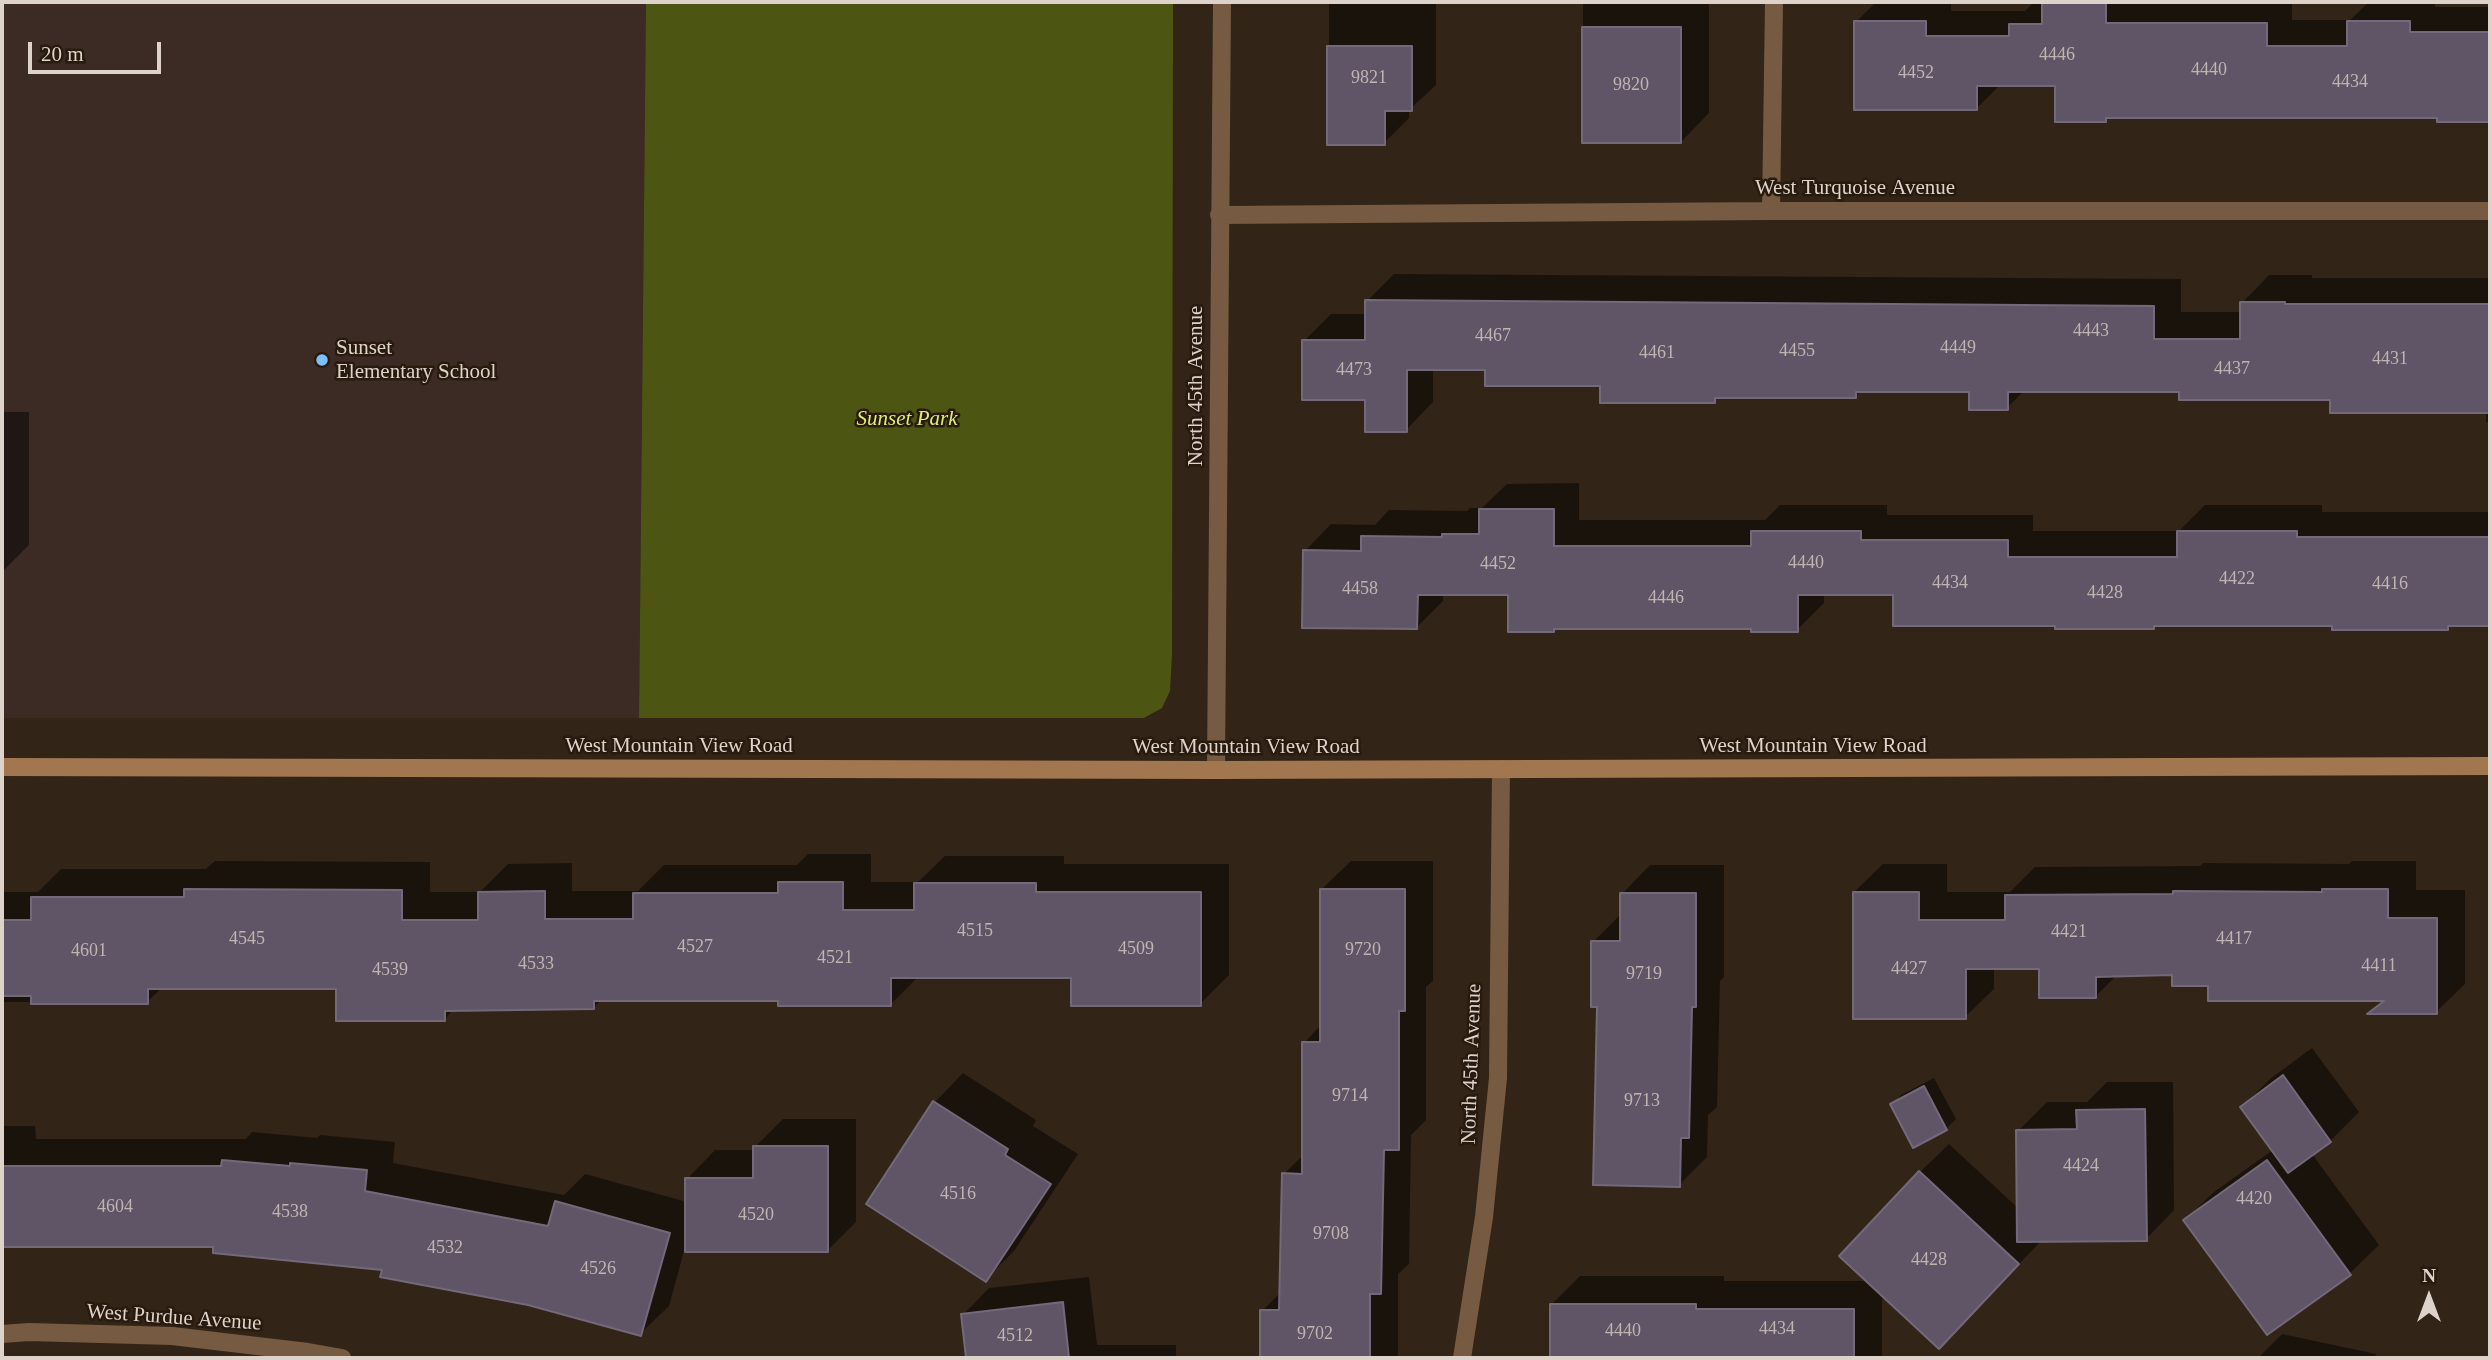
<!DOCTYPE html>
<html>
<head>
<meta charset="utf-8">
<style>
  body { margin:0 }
  #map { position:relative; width:2492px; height:1360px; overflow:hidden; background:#322417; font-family:"Times New Roman",serif }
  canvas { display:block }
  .frame { position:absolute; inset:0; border:4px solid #ddd3cb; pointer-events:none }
  .north { position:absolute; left:2394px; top:1262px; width:70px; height:70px; -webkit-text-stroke:5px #281b0e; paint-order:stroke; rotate:0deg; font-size:19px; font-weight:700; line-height:28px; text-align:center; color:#ddd3cb }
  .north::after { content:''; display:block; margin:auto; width:24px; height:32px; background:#ddd3cb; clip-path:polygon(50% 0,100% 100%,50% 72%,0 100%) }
  .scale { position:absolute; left:28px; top:42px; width:133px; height:32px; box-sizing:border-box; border:4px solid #ddd3cb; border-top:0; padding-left:9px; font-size:21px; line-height:24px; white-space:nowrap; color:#ddd3cb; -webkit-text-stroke:5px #281b0e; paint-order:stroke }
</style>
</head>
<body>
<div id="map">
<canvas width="2492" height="1360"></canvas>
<div class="frame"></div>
<div class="north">N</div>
<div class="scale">20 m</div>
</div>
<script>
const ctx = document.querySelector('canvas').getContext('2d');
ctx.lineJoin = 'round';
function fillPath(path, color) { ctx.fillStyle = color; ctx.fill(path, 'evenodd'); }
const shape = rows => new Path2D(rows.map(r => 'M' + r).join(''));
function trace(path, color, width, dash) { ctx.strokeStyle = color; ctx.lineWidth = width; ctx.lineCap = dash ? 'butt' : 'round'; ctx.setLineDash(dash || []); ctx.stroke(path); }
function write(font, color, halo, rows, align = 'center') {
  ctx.font = font + ' "Times New Roman",serif'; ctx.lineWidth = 5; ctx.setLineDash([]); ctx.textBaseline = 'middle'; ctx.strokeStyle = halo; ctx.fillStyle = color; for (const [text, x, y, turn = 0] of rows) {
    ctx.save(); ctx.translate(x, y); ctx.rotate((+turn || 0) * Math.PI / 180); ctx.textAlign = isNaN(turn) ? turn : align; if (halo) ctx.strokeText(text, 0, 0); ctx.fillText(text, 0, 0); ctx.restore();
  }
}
fillPath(shape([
  [2,2,646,2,639,718,2,718]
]), '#3c2a24');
fillPath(shape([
  [646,2,1173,2,1172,654,1170,691,1162,708,1144,718,639,718]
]), '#4d5513');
fillPath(shape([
  [1329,2,1436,2,1436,85,1409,110,1409,118,1384,143,1329,143],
  [1583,2,1709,2,1709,113,1681,142,1583,142],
  [1876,2,1951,2,1951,11,2025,11,2034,2,2292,2,2292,20,2350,20,2369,2,2435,2,2435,7,2490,7,2490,120,2439,120,2439,116,2109,116,2105,120,2057,84,2001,84,1977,108,1856,22],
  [1394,274,2181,279,2181,312,2242,312,2242,303,2269,275,2312,275,2312,278,2490,278,2490,422,2486,422,2486,411,2332,398,2181,390,2025,390,2007,408,1971,390,1862,390,1856,396,1719,396,1714,402,1487,368,1433,368,1433,402,1406,430,1304,341,1331,314,1367,314,1367,301],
  [2,412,29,412,29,545,2,572],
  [1579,483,1579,520,1765,520,1780,505,1887,505,1887,515,2033,515,2033,531,2179,531,2205,505,2322,505,2322,512,2490,512,2490,624,2451,625,2447,628,2334,625,2155,625,2153,627,2057,625,1895,594,1824,594,1824,603,1797,630,1753,627,1557,627,1554,630,1509,593,1443,593,1443,601,1416,628,1305,551,1331,524,1375,525,1389,510,1467,511,1470,508,1482,508,1507,484],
  [808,854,871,854,871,882,918,882,945,856,1064,856,1064,864,1229,864,1229,975,1200,1004,1073,976,919,976,891,1004,780,1000,601,1000,593,1008,454,1009,445,1019,337,988,162,988,147,1002,2,1002,2,892,38,892,61,869,206,869,215,861,430,862,430,892,480,892,508,864,572,863,572,891,638,891,664,865,797,865],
  [1351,861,1433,861,1433,981,1426,987,1426,1120,1411,1135,1409,1264,1398,1274,1398,1358,1262,1358,1262,1311,1281,1292,1284,1174,1304,1154,1304,1043,1322,1024,1322,889],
  [2352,861,2416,861,2416,890,2465,890,2465,984,2436,1012,2371,1012,2384,1000,2210,985,2174,974,2117,975,2095,997,2041,967,1994,967,1994,989,1965,1017,1854,892,1883,864,1947,864,1947,892,2010,892,2035,867,2200,866,2203,863,2349,864],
  [1650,865,1724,865,1724,977,1720,981,1717,1107,1708,1115,1707,1157,1679,1185,1599,1005,1593,942,1622,913,1622,894],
  [2312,1048,2359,1112,2330,1141,2312,1154,2379,1245,2350,1273,2267,1333,2185,1220,2214,1192,2273,1150,2242,1107,2270,1079],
  [963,1073,1036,1120,1033,1126,1078,1154,1014,1251,985,1280,868,1204,935,1102],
  [1934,1078,1956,1119,1946,1129,1914,1146,1892,1105,1901,1095],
  [2107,1082,2173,1082,2174,1210,2146,1239,2042,1240,1939,1347,1882,1294,1882,1358,1552,1358,1552,1304,1580,1276,1724,1276,1724,1281,1868,1281,1920,1172,1949,1144,2019,1209,2018,1131,2047,1102,2087,1102],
  [783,1119,856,1119,856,1222,827,1251,684,1251,669,1306,640,1334,529,1303,384,1268,215,1246,10,1246,2,1248,2,1126,35,1126,36,1139,246,1139,252,1132,317,1138,320,1135,395,1142,393,1163,564,1195,585,1174,687,1202,687,1179,715,1150,755,1150,755,1147],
  [1089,1277,1097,1345,1176,1345,1176,1358,968,1358,963,1315,989,1288],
  [2282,1334,2376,1354,2375,1358,2258,1358]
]), '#0007');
const building = shape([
  [2042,2,2106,2,2106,23,2267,23,2267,46,2347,46,2347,21,2410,21,2410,32,2490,32,2490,122,2437,122,2437,118,2106,118,2106,122,2055,122,2055,86,1977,86,1977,110,1854,110,1854,21,1926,21,1926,36,2009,36,2009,24,2042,24,2042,2],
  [1582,27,1681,27,1681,143,1582,143,1582,27],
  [1327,46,1412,46,1412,111,1385,111,1385,145,1327,145,1327,46],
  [1365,300,2154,306,2154,339,2240,339,2240,302,2285,302,2285,304,2490,304,2490,413,2330,413,2330,400,2179,400,2179,392,2008,392,2008,410,1969,410,1969,392,1856,392,1856,398,1715,398,1715,403,1600,403,1600,386,1485,386,1485,370,1407,370,1407,432,1365,432,1365,400,1302,400,1302,340,1365,340,1365,300],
  [1479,509,1554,509,1554,546,1751,546,1751,531,1861,531,1861,540,2008,540,2008,557,2177,557,2177,531,2297,531,2297,537,2490,537,2490,626,2448,626,2448,630,2332,630,2332,626,2154,626,2154,629,2055,629,2055,626,1893,626,1893,595,1798,595,1798,632,1751,632,1751,629,1554,629,1554,632,1508,632,1508,595,1418,595,1417,629,1302,628,1303,550,1361,551,1361,536,1442,537,1442,534,1479,534,1479,509],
  [778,882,843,882,843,910,914,910,914,883,1036,883,1036,892,1201,892,1201,1006,1071,1006,1071,978,891,978,891,1006,778,1006,778,1001,594,1001,594,1009,445,1011,445,1021,336,1021,336,989,148,989,148,1004,31,1004,31,996,2,996,2,920,31,920,31,897,184,897,184,889,402,890,402,920,478,920,478,892,545,891,545,919,633,919,633,893,778,893,778,882],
  [1320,889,1405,889,1405,1011,1399,1011,1399,1150,1384,1150,1381,1294,1370,1294,1370,1358,1260,1358,1260,1310,1279,1310,1282,1173,1302,1174,1302,1042,1320,1042,1320,889],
  [2322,889,2388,889,2388,918,2437,918,2437,1014,2367,1014,2384,1001,2208,1001,2208,986,2172,986,2172,975,2096,977,2096,998,2039,998,2039,969,1966,969,1966,1019,1853,1019,1853,892,1919,892,1919,920,2005,920,2005,895,2173,894,2173,891,2322,892,2322,889],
  [1620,893,1696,893,1696,1007,1692,1007,1689,1138,1681,1138,1680,1187,1593,1185,1597,1007,1591,1007,1591,941,1620,941,1620,893],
  [2283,1075,2331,1142,2288,1173,2240,1107,2283,1075],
  [1924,1086,1947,1130,1913,1148,1890,1104,1924,1086],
  [933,1101,1008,1149,1005,1155,1051,1184,986,1282,866,1204,933,1101],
  [2145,1109,2147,1241,2017,1242,2016,1130,2077,1129,2076,1110,2145,1109],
  [753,1146,828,1146,828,1252,685,1252,685,1178,753,1178,753,1146],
  [222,1160,290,1166,290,1163,367,1170,365,1191,548,1226,555,1201,670,1233,641,1336,528,1305,380,1277,382,1270,213,1253,213,1247,2,1247,2,1166,221,1166,222,1160],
  [2267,1160,2351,1275,2267,1335,2183,1220,2267,1160],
  [1919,1171,2019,1264,1939,1349,1839,1256,1919,1171],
  [1063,1302,1069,1358,966,1358,961,1314,1063,1302],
  [1550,1304,1696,1304,1696,1309,1854,1309,1854,1358,1550,1358,1550,1304]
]);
fillPath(building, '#5f5566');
trace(building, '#74697b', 2);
trace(shape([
  [1771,211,1774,2],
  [1219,215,1771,211,2490,211],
  [1216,770,1222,2],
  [2,1334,29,1332,172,1336,308,1352,342,1358],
  [1462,1358,1484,1217,1498,1078,1501,769]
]), '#765b42', 18);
trace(shape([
  [2,767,1216,770,2490,766]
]), '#a2774f', 18);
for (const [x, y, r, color] of [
  [322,360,7,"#7cbef9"]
]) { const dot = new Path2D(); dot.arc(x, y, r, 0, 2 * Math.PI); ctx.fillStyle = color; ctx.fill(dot); trace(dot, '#281b0e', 2.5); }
write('18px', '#beb4b2', null, [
  ["4446",2057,55],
  ["4440",2209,70],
  ["4452",1916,73],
  ["9821",1369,78],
  ["4434",2350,82],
  ["9820",1631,85],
  ["4443",2091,331],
  ["4467",1493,336],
  ["4449",1958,348],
  ["4455",1797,351],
  ["4461",1657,353],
  ["4431",2390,359],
  ["4437",2232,369],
  ["4473",1354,370],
  ["4440",1806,563],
  ["4452",1498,564],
  ["4422",2237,579],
  ["4434",1950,583],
  ["4416",2390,584],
  ["4458",1360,589],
  ["4428",2105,593],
  ["4446",1666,598],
  ["4515",975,931],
  ["4421",2069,932],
  ["4545",247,939],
  ["4417",2234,939],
  ["4527",695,947],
  ["4509",1136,949],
  ["9720",1363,950],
  ["4601",89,951],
  ["4521",835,958],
  ["4533",536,964],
  ["4411",2379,966],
  ["4427",1909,969],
  ["4539",390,970],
  ["9719",1644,974],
  ["9714",1350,1096],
  ["9713",1642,1101],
  ["4424",2081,1166],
  ["4516",958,1194],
  ["4420",2254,1199],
  ["4604",115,1207],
  ["4538",290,1212],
  ["4520",756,1215],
  ["9708",1331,1234],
  ["4532",445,1248],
  ["4428",1929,1260],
  ["4526",598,1269],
  ["4434",1777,1329],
  ["4440",1623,1331],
  ["9702",1315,1334],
  ["4512",1015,1336]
]);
write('21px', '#ddd3cb', '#281b0e', [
  ["West Turquoise Avenue",1855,188],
  ["North 45th Avenue",1196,386,-90],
  ["West Mountain View Road",679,746],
  ["West Mountain View Road",1813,746],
  ["West Mountain View Road",1246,747],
  ["North 45th Avenue",1472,1064,-88],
  ["West Purdue Avenue",174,1318,4]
]);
write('21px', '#ddd3cb', '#281b0e', [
  ["Sunset",336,348],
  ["Elementary School",336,372]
], 'left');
write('italic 21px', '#dded78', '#281b0e', [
  ["Sunset Park",907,419]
]);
</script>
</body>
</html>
